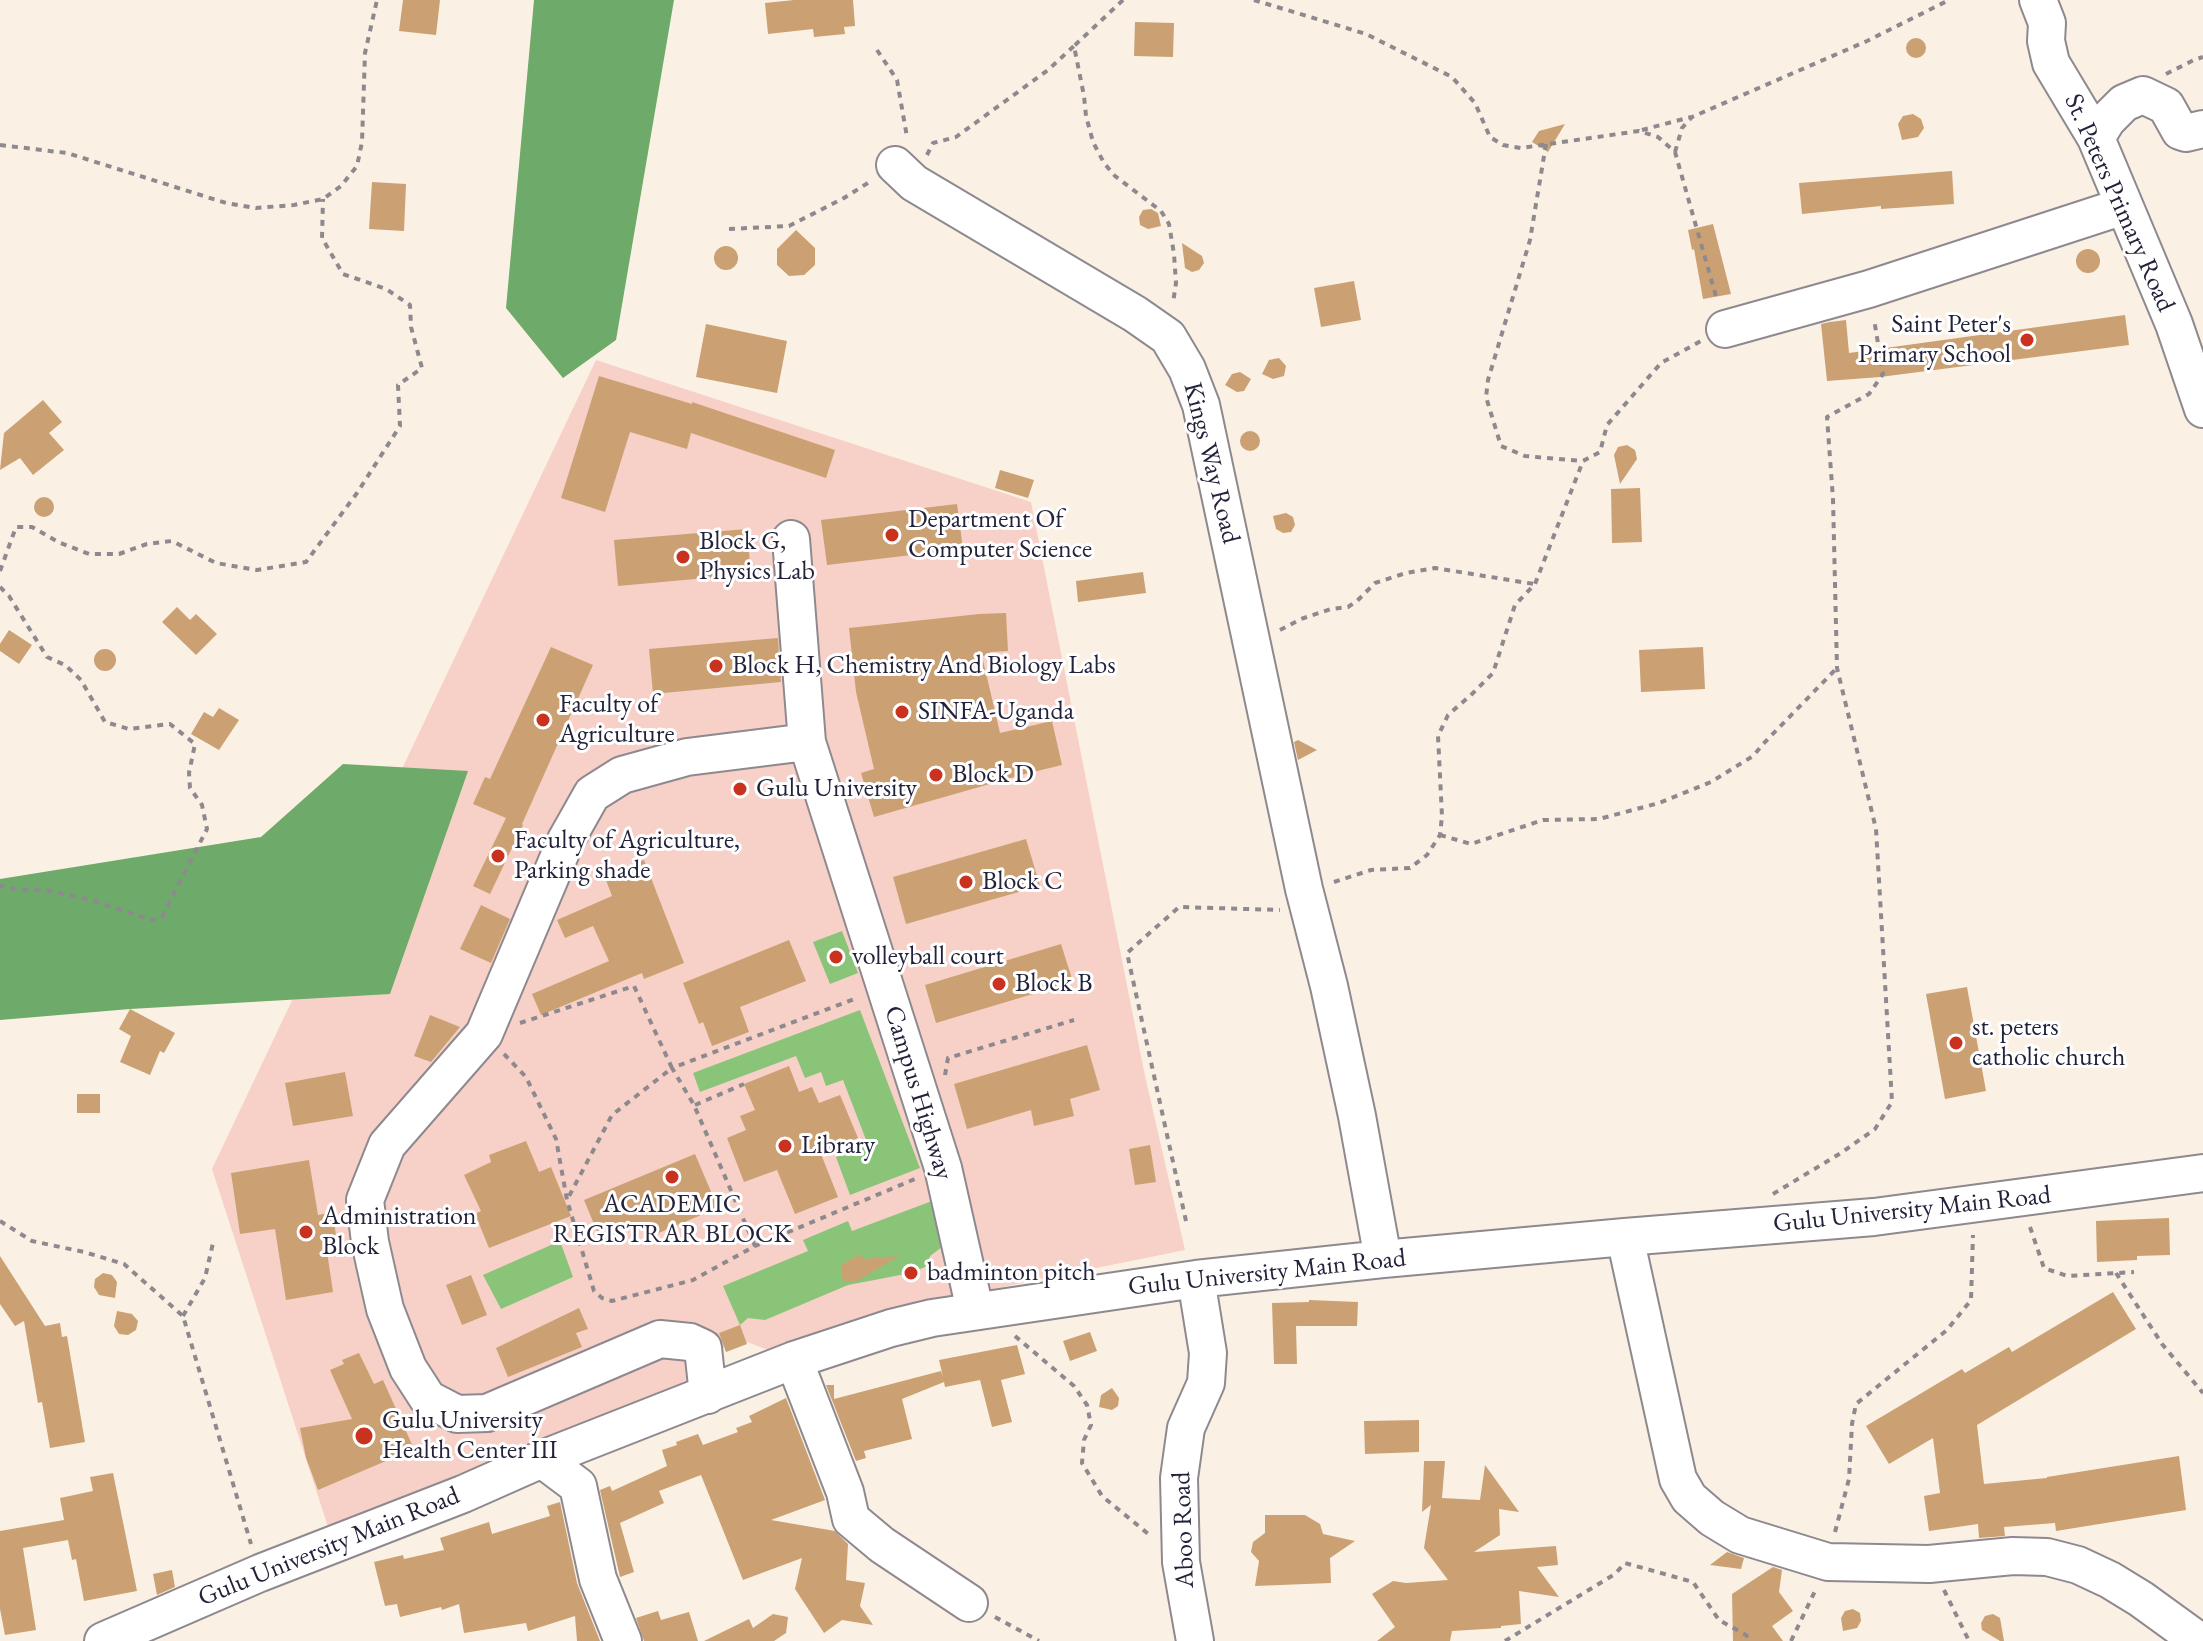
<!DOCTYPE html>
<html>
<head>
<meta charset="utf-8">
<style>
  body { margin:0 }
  canvas { display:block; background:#faf0e3 }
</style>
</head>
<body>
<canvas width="2203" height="1641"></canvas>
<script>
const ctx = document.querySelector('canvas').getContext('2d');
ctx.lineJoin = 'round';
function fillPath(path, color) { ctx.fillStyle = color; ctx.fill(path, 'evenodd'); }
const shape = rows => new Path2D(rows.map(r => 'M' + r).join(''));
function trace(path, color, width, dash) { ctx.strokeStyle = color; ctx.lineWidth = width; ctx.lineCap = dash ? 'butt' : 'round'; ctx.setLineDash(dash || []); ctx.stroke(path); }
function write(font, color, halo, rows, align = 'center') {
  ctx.font = font + ' "EB Garamond",serif'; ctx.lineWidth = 6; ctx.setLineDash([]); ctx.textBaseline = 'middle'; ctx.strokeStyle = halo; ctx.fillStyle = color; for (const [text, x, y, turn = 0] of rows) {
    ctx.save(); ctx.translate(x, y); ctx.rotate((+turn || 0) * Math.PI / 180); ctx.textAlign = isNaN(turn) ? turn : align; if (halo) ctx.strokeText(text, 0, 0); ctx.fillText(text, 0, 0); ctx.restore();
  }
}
fillPath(shape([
  [596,360,1031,502,1145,1076,1185,1250,909,1306,773,1352,742,1340,706,1355,690,1386,330,1533,212,1169]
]), '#f7d1c7');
fillPath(shape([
  [842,931,858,973,830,984,813,942],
  [860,1010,920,1168,850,1195,836,1157,868,1145,843,1080,826,1086,821,1072,805,1078,796,1056,700,1092,693,1073],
  [932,1201,946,1244,930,1256,927,1266,911,1273,848,1285,765,1320,748,1318,740,1325,723,1286,808,1251,803,1240,848,1221,852,1231],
  [560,1241,573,1277,501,1309,483,1275]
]), '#89c479');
fillPath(shape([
  [534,0,674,0,616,340,563,378,506,308],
  [343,764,468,771,390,994,130,1009,0,1020,0,879,261,837]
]), '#6eaa69');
fillPath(shape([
  [403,0,440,0,436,35,399,31],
  [794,0,853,0,855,26,844,27,845,34,814,37,813,29,768,34,765,3],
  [1135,22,1174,23,1173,57,1134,56],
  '1906 48a10 10 0 1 1 20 0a10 10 0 1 1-20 0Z',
  [1913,114,1921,119,1924,128,1918,137,1902,140,1898,124,1903,116],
  [1565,124,1548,152,1532,142,1539,131],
  [1952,171,1954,204,1881,209,1881,206,1802,214,1799,183],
  [372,182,406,184,404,231,369,229],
  [1151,209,1158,213,1161,226,1148,229,1140,225,1139,217,1143,210],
  [1713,224,1731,294,1703,299,1694,249,1692,250,1688,230],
  [796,230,815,248,815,265,804,275,789,276,777,265,777,249],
  [1182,243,1202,256,1204,263,1199,270,1192,272,1185,268],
  '714 258a12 12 0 1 1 24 0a12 12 0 1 1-24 0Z',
  '2076 261a12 12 0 1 1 24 0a12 12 0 1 1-24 0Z',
  [1354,281,1361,320,1321,327,1314,288],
  [2125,315,2129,345,1880,377,1827,381,1821,324,1830,322,1846,320,1849,353],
  [706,324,787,341,777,393,696,377],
  [1279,358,1286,366,1284,376,1273,379,1262,374,1269,360],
  [1240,372,1251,379,1244,391,1237,392,1225,385,1232,374],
  [599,376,692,404,692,402,835,450,826,478,691,433,687,449,630,432,605,512,561,498],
  [43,400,62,422,49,433,64,450,33,475,20,458,0,470,4,433],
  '1240 441a10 10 0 1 1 20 0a10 10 0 1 1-20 0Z',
  [1627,445,1635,450,1637,459,1620,484,1614,455,1618,447],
  [1000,470,1034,480,1028,498,995,488],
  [1640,488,1642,542,1612,543,1611,489],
  '34 507a10 10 0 1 1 20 0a10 10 0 1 1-20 0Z',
  [957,504,963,549,827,565,821,520],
  [1286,513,1293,517,1295,525,1291,532,1283,533,1276,529,1273,516],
  [747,529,751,574,618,586,614,540],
  [1143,572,1146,593,1078,602,1076,581],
  [177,607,190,620,196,614,217,634,196,655,162,622],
  [1006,613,1008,651,990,652,990,655,982,656,1000,733,1052,721,1062,765,1025,774,874,817,861,773,874,769,856,692,849,628,979,614],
  [9,630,32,645,19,664,0,651,0,644],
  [778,638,781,682,653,694,649,649],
  [551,647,593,665,522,824,523,825,490,894,473,886,506,818,473,804,485,777,490,779],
  [1703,647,1705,689,1641,692,1639,650],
  '94 660a11 11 0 1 1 22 0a11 11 0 1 1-22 0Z',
  [219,708,239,720,219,750,191,734,204,712,213,717],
  [1298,740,1317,750,1298,760,1294,742],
  [1026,839,1040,886,906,924,893,877],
  [644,860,684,963,644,979,642,973,541,1015,532,994,609,961,593,926,565,938,557,920,612,896,604,875],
  [481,905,510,919,491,963,460,949],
  [789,940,806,981,740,1007,749,1032,712,1046,703,1022,699,1024,683,983],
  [1061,944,1073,982,936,1023,925,985],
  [1967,987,1986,1091,1945,1099,1926,994],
  [130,1009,175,1033,164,1053,160,1051,150,1075,120,1062,131,1036,119,1029],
  [430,1015,460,1027,431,1062,414,1056],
  [1087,1045,1100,1090,1070,1099,1074,1116,1034,1126,1031,1110,967,1129,954,1084],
  [789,1066,799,1092,812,1087,819,1103,840,1095,858,1138,821,1154,838,1197,795,1214,777,1170,744,1182,727,1138,746,1130,740,1116,755,1110,744,1084],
  [345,1072,353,1116,293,1126,285,1083],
  [77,1094,100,1094,100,1113,77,1113],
  [526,1141,539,1172,551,1167,571,1216,489,1248,475,1214,481,1211,464,1175,491,1162,489,1155],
  [1150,1145,1156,1182,1135,1185,1129,1149],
  [695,1154,718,1208,649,1237,644,1223,601,1241,584,1200],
  [309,1160,318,1215,333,1212,336,1236,325,1238,333,1292,286,1300,275,1229,240,1234,231,1173],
  [2169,1218,2170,1255,2137,1256,2137,1260,2097,1262,2096,1221],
  [860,1254,863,1259,899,1256,857,1281,843,1282,841,1265],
  [0,1256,45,1326,60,1323,62,1337,67,1336,85,1442,50,1448,42,1402,38,1403,24,1321,15,1326,0,1304],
  [103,1273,112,1275,117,1282,115,1298,99,1295,94,1287,95,1279],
  [471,1275,487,1315,462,1325,446,1285],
  [2113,1292,2136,1329,1977,1425,1984,1484,2047,1478,2047,1477,2179,1456,2186,1510,2056,1531,2055,1523,2004,1527,2005,1536,1979,1538,1978,1524,1929,1531,1924,1496,1940,1493,1933,1438,1889,1464,1866,1426,1962,1369,1965,1373,2009,1347,2012,1352],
  [1309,1300,1358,1302,1357,1326,1296,1326,1297,1364,1274,1364,1272,1303,1309,1302],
  [579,1308,588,1329,576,1333,582,1347,508,1377,496,1348],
  [117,1311,132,1314,138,1321,136,1330,128,1335,119,1334,114,1326],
  [740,1325,747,1344,726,1352,719,1333],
  [1090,1332,1097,1351,1070,1361,1063,1341],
  [1017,1345,1025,1374,1001,1380,1012,1422,992,1427,980,1380,945,1387,944,1382,902,1399,912,1439,864,1451,866,1458,856,1461,826,1385,834,1385,834,1399,941,1371,943,1377,939,1360],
  [359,1353,374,1384,383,1380,414,1449,318,1490,306,1458,300,1428,352,1419,330,1370,344,1364,342,1360],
  [1112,1388,1119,1398,1118,1406,1112,1410,1099,1407,1101,1395],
  [786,1398,825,1500,771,1520,835,1531,848,1544,846,1580,865,1583,860,1606,873,1625,842,1620,824,1633,795,1589,802,1558,743,1580,701,1475,659,1491,664,1503,620,1523,634,1572,620,1577,600,1490,610,1486,612,1491,667,1466,662,1450,677,1445,676,1442,698,1434,703,1445,738,1432,736,1428,752,1422,749,1416],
  [1419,1420,1419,1452,1365,1454,1364,1421],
  [1424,1461,1445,1461,1442,1498,1480,1500,1485,1465,1519,1512,1499,1509,1500,1535,1474,1552,1556,1546,1558,1565,1537,1567,1559,1597,1519,1591,1521,1624,1501,1626,1501,1628,1452,1631,1450,1641,1377,1641,1395,1627,1372,1594,1393,1581,1406,1583,1448,1580,1424,1548,1431,1505,1422,1512],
  [113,1473,137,1591,84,1601,76,1559,72,1560,68,1540,23,1548,36,1630,5,1635,0,1609,0,1531,64,1520,60,1498,93,1491,90,1477],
  [560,1502,577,1583,600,1641,577,1641,575,1616,528,1631,526,1623,464,1633,459,1604,442,1610,441,1607,400,1617,397,1604,385,1606,374,1562,403,1555,404,1559,444,1550,440,1538,489,1522,492,1534,550,1516,547,1506],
  [1265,1515,1305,1515,1320,1524,1323,1534,1355,1541,1330,1558,1331,1583,1255,1586,1259,1561,1251,1552,1253,1542,1265,1533],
  [1727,1552,1744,1558,1741,1569,1710,1565],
  [1773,1567,1782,1570,1779,1592,1793,1611,1772,1626,1783,1641,1733,1641,1732,1594],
  [172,1570,175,1587,157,1595,153,1574],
  [1853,1609,1860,1613,1861,1621,1857,1628,1843,1631,1841,1618,1845,1611],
  [658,1611,661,1620,689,1612,698,1641,644,1641,636,1618],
  [773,1614,788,1617,786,1633,774,1641,704,1641,749,1619,753,1628],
  [1993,1614,2000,1618,2004,1641,2000,1641,1982,1630,1981,1623,1985,1616]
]), '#cba173');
const minor = shape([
  [2038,0,2047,23,2046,41,2051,63,2096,138,2174,324,2203,409],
  [2096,138,2107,120,2124,103,2143,95,2166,106,2180,131,2186,133,2203,129],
  [895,165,914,183,1135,314,1168,337,1187,369,1201,405,1304,889,1329,986,1357,1116,1383,1259],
  [1725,329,1869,289,2124,206],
  [791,539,807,742,943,1168,975,1310],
  [1625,1237,1678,1479,1689,1498,1712,1518,1740,1535,1828,1562,1929,1564,2013,1556,2047,1557,2078,1565,2110,1580,2141,1599,2199,1641],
  [794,1360,845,1492,851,1519,882,1545,969,1603],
  [708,1395,703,1348,690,1342,660,1339,487,1413,457,1414,428,1399,408,1368,385,1309,370,1242,365,1200,387,1145,484,1034,566,840,592,794,622,775,687,757,807,742],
  [542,1459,578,1486,598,1579,623,1641],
  [103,1641,260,1573,463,1494,542,1459,794,1360,891,1328,932,1318,1196,1279,1383,1259,1625,1237,1874,1217,2203,1173],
  [1195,1641,1181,1562,1179,1478,1186,1428,1206,1383,1208,1353,1196,1279]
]);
trace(minor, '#8e898f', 40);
trace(shape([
  [1123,0,1074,46,1084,96,1086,116,1093,142,1104,163,1115,176,1161,211,1169,224,1174,254,1176,283,1173,303],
  [1254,0,1366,34,1452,77,1475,103,1490,137,1503,145,1521,148,1639,131,1658,137,1675,152,1717,300],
  [877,50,897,80,907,137],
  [2166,74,2194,60,2203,57],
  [1642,130,1691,117],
  [1546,144,1530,240,1488,380,1486,397,1501,446,1525,456,1583,461],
  [0,145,67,153,226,203,256,208,294,205,323,199,341,186,357,166,362,142,365,53,377,0],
  [1675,152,1682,128,1692,117,1867,41,1949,0],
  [927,155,933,143,956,137,1048,70,1074,46],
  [729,229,789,226,844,198,871,181],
  [0,571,16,527,32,527,58,542,89,554,119,554,147,544,172,541,216,563,257,570,306,562,357,493,400,426,398,385,422,368,411,327,410,305,386,289,343,274,322,238,323,199],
  [0,587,9,596,47,657,65,665,81,680,105,722,129,729,170,724,195,744,189,773,190,788,202,805,207,829,162,917,151,920,94,901,50,891,15,889,0,886],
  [1280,630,1301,619,1331,609,1348,607,1357,601,1375,583,1406,573,1435,568,1534,584],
  [1440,835,1471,844,1543,820,1599,819,1659,803,1711,782,1753,756,1765,742,1837,668],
  [1334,882,1371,870,1410,868,1427,855,1440,835,1442,816,1438,736,1448,715,1472,694,1493,673,1515,605,1535,584,1583,461,1600,452,1607,425,1661,363,1701,341],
  [520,1023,634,986,672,1068,612,1115,567,1200],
  [504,1054,526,1077,556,1139,567,1200,594,1291,602,1298,612,1301,693,1280,755,1246,915,1179],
  [945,1075,948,1058,1074,1020],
  [695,1105,744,1084],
  [1773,1194,1841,1153,1875,1129,1892,1102,1876,829,1837,668,1833,499,1827,417,1869,394,1883,374,1874,319],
  [0,1221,32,1241,84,1252,124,1264,183,1316,251,1544],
  [1186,1221,1127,953,1179,907,1280,910],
  [2030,1227,2044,1268,2067,1276,2134,1272],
  [755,1246,694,1105,672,1068,857,998],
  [2116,1273,2162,1344,2203,1393],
  [183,1316,205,1278,213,1243],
  [1015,1336,1074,1386,1087,1405,1091,1425,1084,1440,1082,1463,1102,1496,1152,1537],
  [1835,1532,1849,1479,1852,1424,1856,1404,1947,1330,1971,1300,1973,1235],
  [1944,1590,1969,1641],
  [995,1617,1039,1641],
  [1505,1641,1615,1574,1625,1563,1693,1582,1719,1620,1746,1635,1750,1641],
  [1791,1641,1816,1589]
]), '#8e898f', 4, [6, 6]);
trace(minor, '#fff', 36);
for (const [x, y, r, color] of [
  [2027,340,8,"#c8321e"],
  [892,535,8,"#c8321e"],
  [683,557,8,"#c8321e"],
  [716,666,8,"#c8321e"],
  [902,712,8,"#c8321e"],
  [543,720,8,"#c8321e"],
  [936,775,8,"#c8321e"],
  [740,789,8,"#c8321e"],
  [498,856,8,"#c8321e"],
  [966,882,8,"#c8321e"],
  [836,957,8,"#c8321e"],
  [999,984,8,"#c8321e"],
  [1956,1043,8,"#c8321e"],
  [785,1146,8,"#c8321e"],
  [672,1177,8,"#c8321e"],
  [306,1232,8,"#c8321e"],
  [911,1273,8,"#c8321e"],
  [364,1436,10,"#c8321e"]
]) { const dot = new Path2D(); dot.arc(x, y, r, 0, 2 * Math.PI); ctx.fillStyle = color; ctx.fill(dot); trace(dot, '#fff', 3); }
write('26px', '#22223b', '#fff', [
  ["St. Peters Primary Road",2119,203,66],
  ["Kings Way Road",1211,463,76],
  ["Campus Highway",918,1093,73],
  ["Gulu University Main Road",1912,1210,-6],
  ["Gulu University Main Road",1267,1273,-6],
  ["Aboo Road",1184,1530,-92],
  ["Gulu University Main Road",329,1547,-22]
]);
write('26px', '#22223b', '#fff', [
  ["Saint Peter's",2011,325,"right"],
  ["Primary School",2011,355,"right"],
  ["Department Of",908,520],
  ["Computer Science",908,550],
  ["Block G,",699,542],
  ["Physics Lab",699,572],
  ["Block H, Chemistry And Biology Labs",732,666],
  ["Faculty of",559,705],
  ["Agriculture",559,735],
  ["SINFA-Uganda",918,712],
  ["Block D",952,775],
  ["Gulu University",756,789],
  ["Faculty of Agriculture,",514,841],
  ["Parking shade",514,871],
  ["Block C",982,882],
  ["volleyball court",852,957],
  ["Block B",1015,984],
  ["st. peters",1972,1028],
  ["catholic church",1972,1058],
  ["Library",801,1146],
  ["ACADEMIC",672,1205,"center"],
  ["REGISTRAR BLOCK",672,1235,"center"],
  ["Administration",322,1217],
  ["Block",322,1247],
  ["badminton pitch",927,1273],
  ["Gulu University",382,1421],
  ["Health Center III",382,1451]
], 'left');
</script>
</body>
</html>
